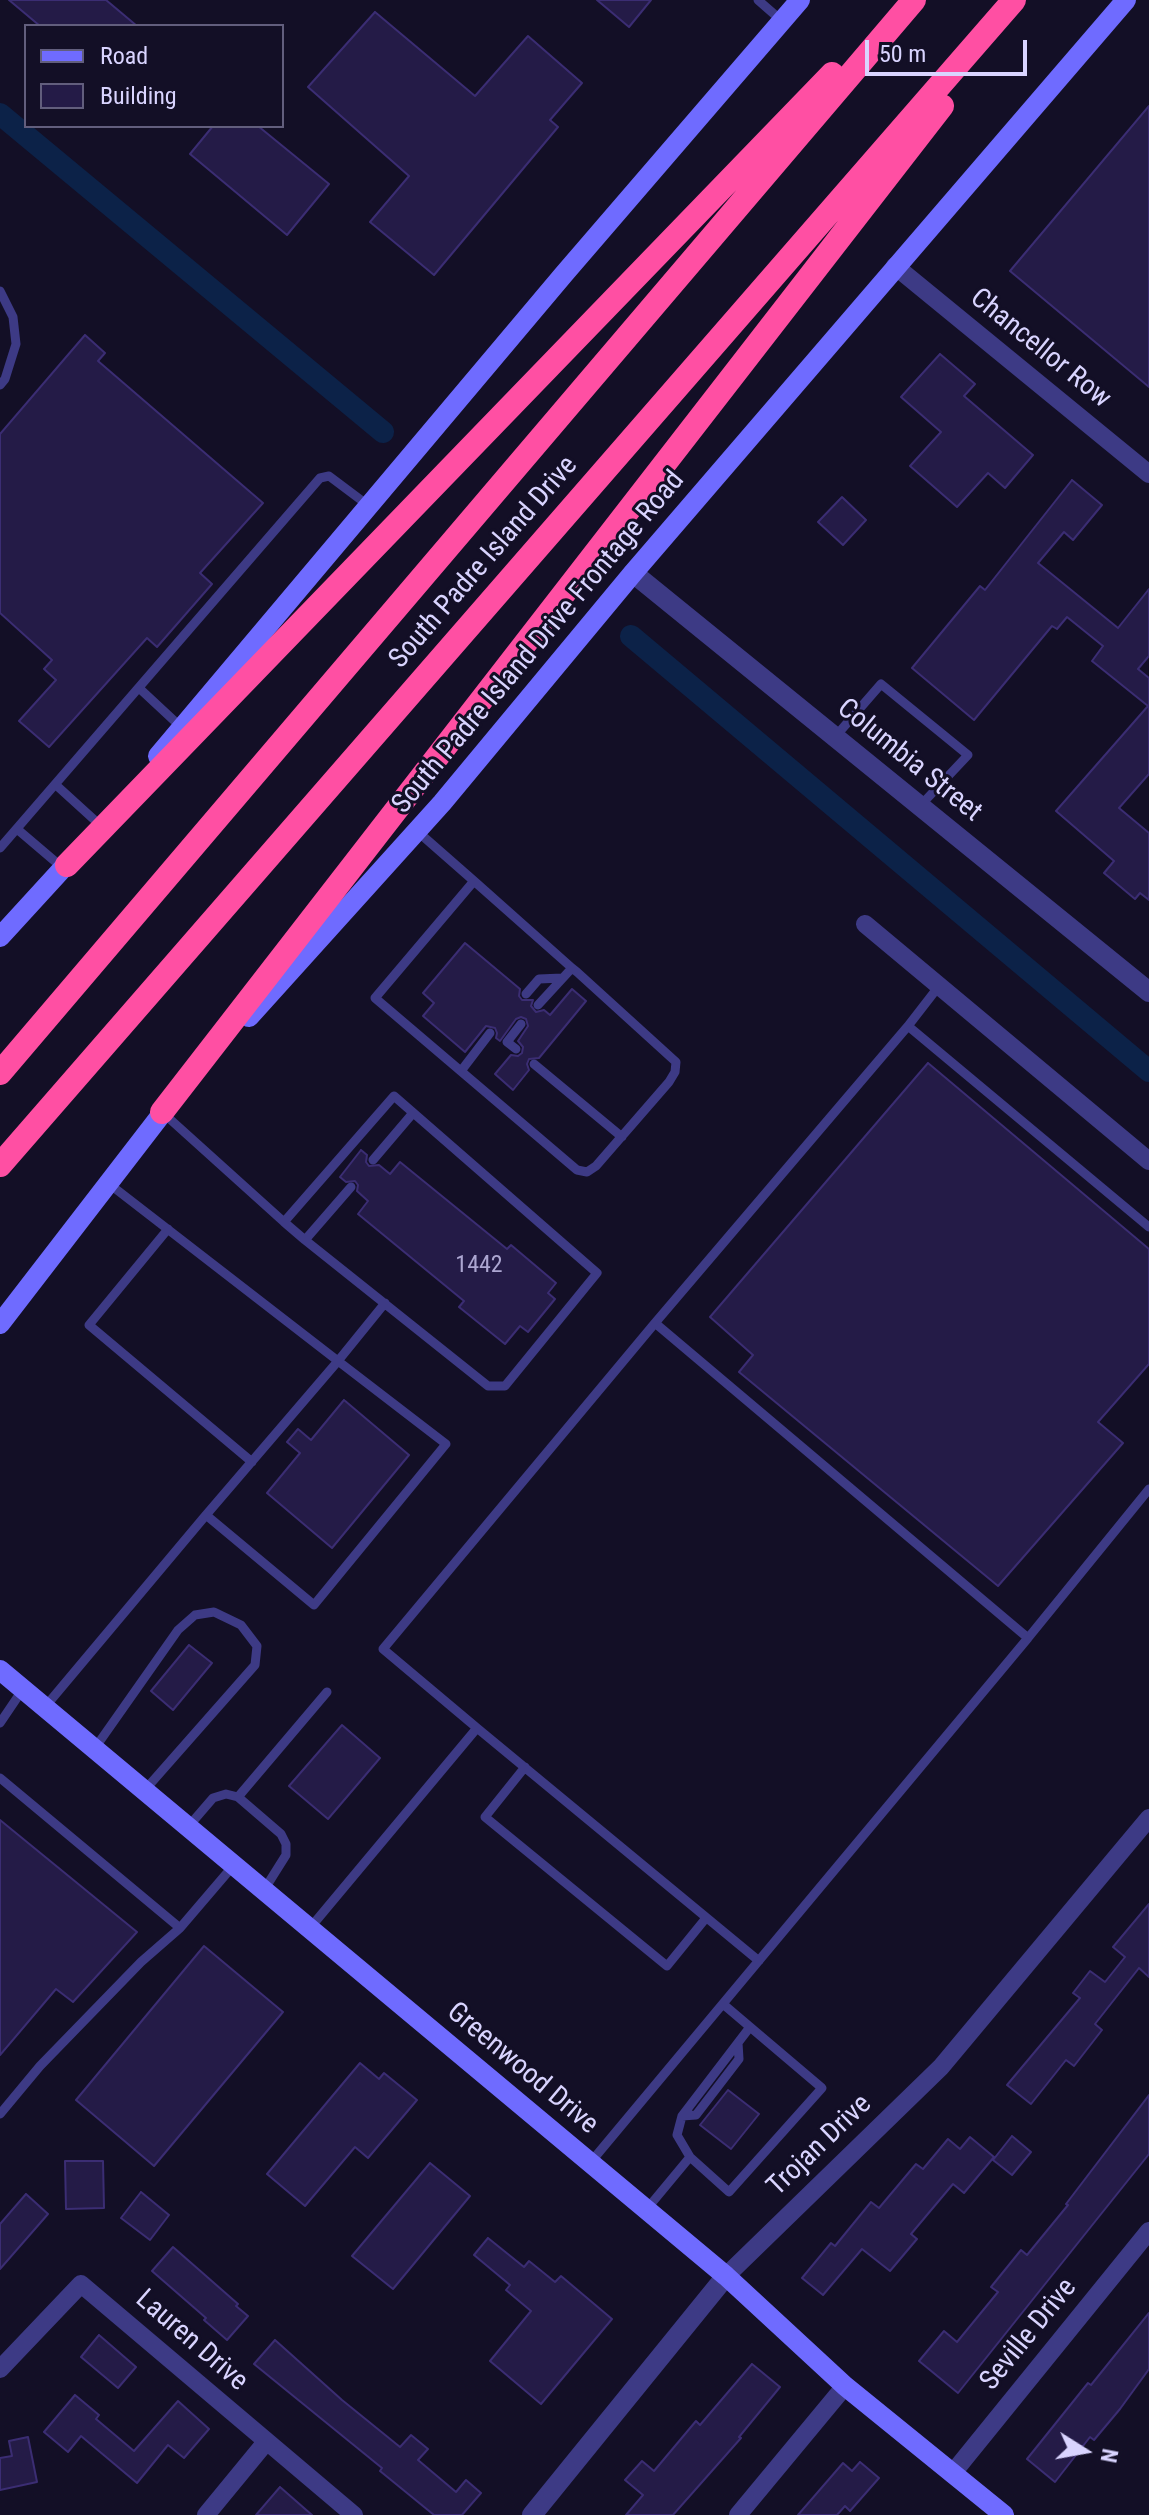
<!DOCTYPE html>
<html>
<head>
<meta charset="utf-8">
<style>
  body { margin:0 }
  #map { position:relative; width:1149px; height:2515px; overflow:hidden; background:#130f26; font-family:"Roboto Condensed",sans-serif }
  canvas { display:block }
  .legend { position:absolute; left:24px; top:24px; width:260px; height:104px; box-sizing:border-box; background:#130f26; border:2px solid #625e7d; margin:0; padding:10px 14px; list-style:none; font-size:24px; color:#d9d4ff }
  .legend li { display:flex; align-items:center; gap:16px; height:40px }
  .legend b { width:40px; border:2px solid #625e7d }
  .north { position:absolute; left:1045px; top:2411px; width:80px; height:80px; -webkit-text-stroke:6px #130f26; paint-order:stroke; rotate:101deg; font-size:22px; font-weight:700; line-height:32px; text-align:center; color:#d9d4ff }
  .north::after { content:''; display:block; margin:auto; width:28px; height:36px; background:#d9d4ff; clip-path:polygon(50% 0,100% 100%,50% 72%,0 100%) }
  .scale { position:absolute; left:865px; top:40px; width:162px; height:36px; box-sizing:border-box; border:4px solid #d9d4ff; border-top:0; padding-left:10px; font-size:24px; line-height:28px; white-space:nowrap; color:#d9d4ff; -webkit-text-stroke:6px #130f26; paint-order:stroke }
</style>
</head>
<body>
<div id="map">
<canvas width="1149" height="2515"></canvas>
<ul class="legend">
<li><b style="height:10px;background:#6f6bff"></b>Road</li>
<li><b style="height:22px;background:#241b47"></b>Building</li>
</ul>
<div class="north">N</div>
<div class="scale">50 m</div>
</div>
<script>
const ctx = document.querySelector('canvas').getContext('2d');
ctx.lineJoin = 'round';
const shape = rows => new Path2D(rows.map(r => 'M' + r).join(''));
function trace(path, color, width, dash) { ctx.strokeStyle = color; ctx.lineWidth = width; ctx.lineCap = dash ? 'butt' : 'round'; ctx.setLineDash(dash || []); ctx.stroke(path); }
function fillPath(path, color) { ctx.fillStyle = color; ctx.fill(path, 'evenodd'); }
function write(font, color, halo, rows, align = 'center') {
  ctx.font = font + ' "Roboto Condensed",sans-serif'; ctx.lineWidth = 6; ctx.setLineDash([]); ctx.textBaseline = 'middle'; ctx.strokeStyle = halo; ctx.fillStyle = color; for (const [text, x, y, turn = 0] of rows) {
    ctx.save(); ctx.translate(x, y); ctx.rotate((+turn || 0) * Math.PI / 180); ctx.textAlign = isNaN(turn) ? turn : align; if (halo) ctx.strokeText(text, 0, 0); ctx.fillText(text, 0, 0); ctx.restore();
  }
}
trace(shape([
  [0,114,383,432],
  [631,636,1149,1071]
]), '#0c2248', 22);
const building = shape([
  [9,0,106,0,137,26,40,26,9,0],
  [597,0,651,0,629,27,597,0],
  [375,12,475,96,528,36,582,83,550,120,558,127,434,275,370,222,409,176,308,87,375,12],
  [1149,106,1149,387,1010,271,1149,106],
  [213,126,258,126,329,184,287,235,190,154,213,126],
  [85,335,105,353,98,361,263,503,200,573,212,584,157,647,147,638,49,747,19,721,56,680,44,669,52,660,0,613,0,434,85,335],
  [940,354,975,384,964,396,1033,455,1005,488,988,473,957,507,910,466,941,432,901,397,940,354],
  [1072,480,1102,505,1073,540,1064,532,1038,563,1118,628,1149,589,1149,656,1138,669,1149,678,1149,774,1119,808,1149,833,1149,900,1140,893,1135,899,1104,873,1114,861,1056,811,1148,706,1092,661,1103,646,1067,617,1057,629,1052,626,974,720,912,668,980,586,985,590,1072,480],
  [842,497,866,520,843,545,818,522,842,497],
  [465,943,520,989,519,996,522,1000,533,1000,531,1006,536,1012,544,1010,550,1015,572,989,586,1001,539,1058,529,1059,527,1064,529,1070,513,1090,495,1074,511,1055,518,1056,522,1053,523,1047,518,1041,528,1026,526,1019,521,1017,516,1019,500,1041,496,1038,497,1033,495,1028,486,1026,465,1052,423,1016,434,1003,423,993,465,943],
  [928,1063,1149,1249,1149,1364,1098,1422,1123,1443,998,1586,739,1372,753,1355,710,1317,928,1063],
  [361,1150,367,1155,366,1162,369,1166,379,1165,390,1174,400,1162,507,1249,511,1245,556,1283,548,1293,555,1299,528,1332,520,1326,505,1344,459,1307,464,1301,358,1214,368,1201,357,1191,358,1185,355,1181,346,1182,340,1177,361,1150],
  [344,1400,409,1455,332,1548,267,1493,300,1453,287,1442,298,1429,311,1440,344,1400],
  [189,1645,212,1663,173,1710,151,1691,189,1645],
  [342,1725,380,1758,328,1819,289,1786,342,1725],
  [0,1820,137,1932,73,2002,56,1989,0,2055,0,1820],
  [1149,1904,1149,1977,1139,1968,1095,2024,1102,2030,1074,2066,1066,2060,1031,2104,1007,2085,1080,1998,1073,1993,1090,1971,1105,1982,1125,1957,1113,1947,1149,1904],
  [204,1946,283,2012,154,2166,76,2100,204,1946],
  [360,2063,379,2079,384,2073,417,2100,368,2158,355,2147,305,2206,267,2174,360,2063],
  [728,2090,759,2114,731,2149,700,2125,728,2090],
  [1149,2095,1149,2154,958,2393,919,2361,944,2331,957,2342,998,2292,991,2287,1021,2250,1027,2255,1068,2205,1066,2204,1149,2095],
  [1012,2136,1031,2152,1012,2175,993,2160,1012,2136],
  [970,2137,994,2157,964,2193,953,2184,911,2234,917,2239,890,2271,862,2249,823,2295,802,2278,831,2243,835,2246,871,2202,879,2208,916,2164,923,2169,948,2139,960,2149,970,2137],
  [65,2161,103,2161,104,2208,66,2209,65,2161],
  [430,2163,470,2196,393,2289,352,2256,430,2163],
  [141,2192,169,2215,150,2240,121,2218,141,2192],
  [26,2194,48,2214,0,2269,0,2224,26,2194],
  [488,2238,524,2267,529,2261,555,2282,561,2276,612,2319,541,2404,490,2361,531,2311,506,2290,510,2285,474,2255,488,2238],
  [173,2247,238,2304,236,2306,248,2316,227,2340,204,2320,206,2318,152,2271,173,2247],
  [1149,2313,1149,2369,1120,2409,1094,2440,1090,2437,1055,2482,1027,2459,1088,2383,1091,2385,1149,2313],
  [99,2335,136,2367,118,2388,81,2357,99,2335],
  [275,2340,342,2400,400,2447,411,2435,428,2449,418,2460,456,2492,466,2480,481,2493,462,2515,434,2515,380,2471,382,2468,254,2364,275,2340],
  [752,2364,780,2387,739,2437,741,2438,673,2515,626,2515,643,2495,625,2480,642,2461,654,2471,696,2421,700,2425,752,2364],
  [75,2395,99,2415,96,2419,134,2451,178,2401,209,2429,184,2458,168,2445,137,2483,81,2436,68,2452,44,2432,75,2395],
  [28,2437,37,2482,0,2490,0,2458,12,2456,9,2441,28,2437],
  [860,2462,879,2478,850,2511,845,2506,837,2515,798,2515,843,2463,852,2471,860,2462],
  [280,2487,312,2515,256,2515,280,2487]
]);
fillPath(building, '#241b47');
trace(building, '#3b2d73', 2);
trace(shape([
  [758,0,782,21],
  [0,291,13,317,16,344,5,379,0,385],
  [139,688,182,728],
  [835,737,881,684,968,755,920,806],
  [56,785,100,825],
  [17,829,64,869],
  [417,831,474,881,572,968,577,972,676,1062,675,1072,669,1082,596,1166,587,1172,577,1170,375,998,474,881],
  [0,848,320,478,329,476,369,506],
  [526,994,539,979,562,978],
  [538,1005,572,968],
  [908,1026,939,986],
  [516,1049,507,1042,521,1024],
  [534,1064,622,1137],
  [461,1071,490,1033],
  [162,1112,284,1222,305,1240,488,1386,505,1386,597,1273,394,1096,284,1222],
  [373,1160,413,1113],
  [108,1183,338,1361,446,1444,314,1605,206,1515,338,1361,385,1303],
  [168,1229,89,1325,252,1462],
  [305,1240,351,1187],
  [655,1323,908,1026,1149,1227],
  [1028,1638,1149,1489],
  [45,1707,206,1515],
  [0,1723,23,1689],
  [477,1728,759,1961],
  [95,1748,178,1630,195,1615,214,1612,241,1625,257,1646,255,1665,144,1791],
  [525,1767,485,1817,667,1966,706,1918],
  [0,1778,180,1928],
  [238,1797,327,1692],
  [188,1827,213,1798,226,1794,238,1797,281,1834,286,1844,286,1855,264,1890],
  [310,1928,477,1728,383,1649,655,1323,1028,1638,590,2163],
  [0,2114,40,2066,141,1962,180,1928,233,1866],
  [682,2116,696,2115,739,2059,738,2043],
  [690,2157,677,2135,682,2116,750,2027],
  [646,2210,690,2157,729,2192,822,2088,723,2004]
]), '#3d3a85', 9);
trace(shape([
  [895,266,1149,474],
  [865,924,1149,1161],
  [726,2276,941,2067,1149,1818],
  [0,2369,81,2284,354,2515],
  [952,2474,1149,2231],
  [206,2515,266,2442],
  [738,2515,845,2386]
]), '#3d3a85', 18);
trace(shape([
  [633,573,1149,992],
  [532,2515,726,2276]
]), '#3d3a85', 20);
trace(shape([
  [158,756,564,274,800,0],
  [0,937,76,854],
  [249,1017,442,803,633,573,1126,0],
  [0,1324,171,1102],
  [0,1670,726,2276,845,2386,1004,2515]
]), '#6f6bff', 20);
trace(shape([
  [67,865,832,74],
  [0,1073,914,0],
  [162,1112,942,106],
  [0,1165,1014,0]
]), '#ff4fa3', 24);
write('24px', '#aca6d1', null, [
  ["1442",479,1266]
]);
write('28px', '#d9d4ff', '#130f26', [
  ["Chancellor Row",1040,349,39],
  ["South Padre Island Drive",484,563,-49],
  ["South Padre Island Drive Frontage Road",539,643,-50],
  ["Columbia Street",909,761,39],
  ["Greenwood Drive",522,2069,40],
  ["Trojan Drive",820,2146,-44],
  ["Seville Drive",1029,2335,-51],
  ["Lauren Drive",191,2341,41]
]);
</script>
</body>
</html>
